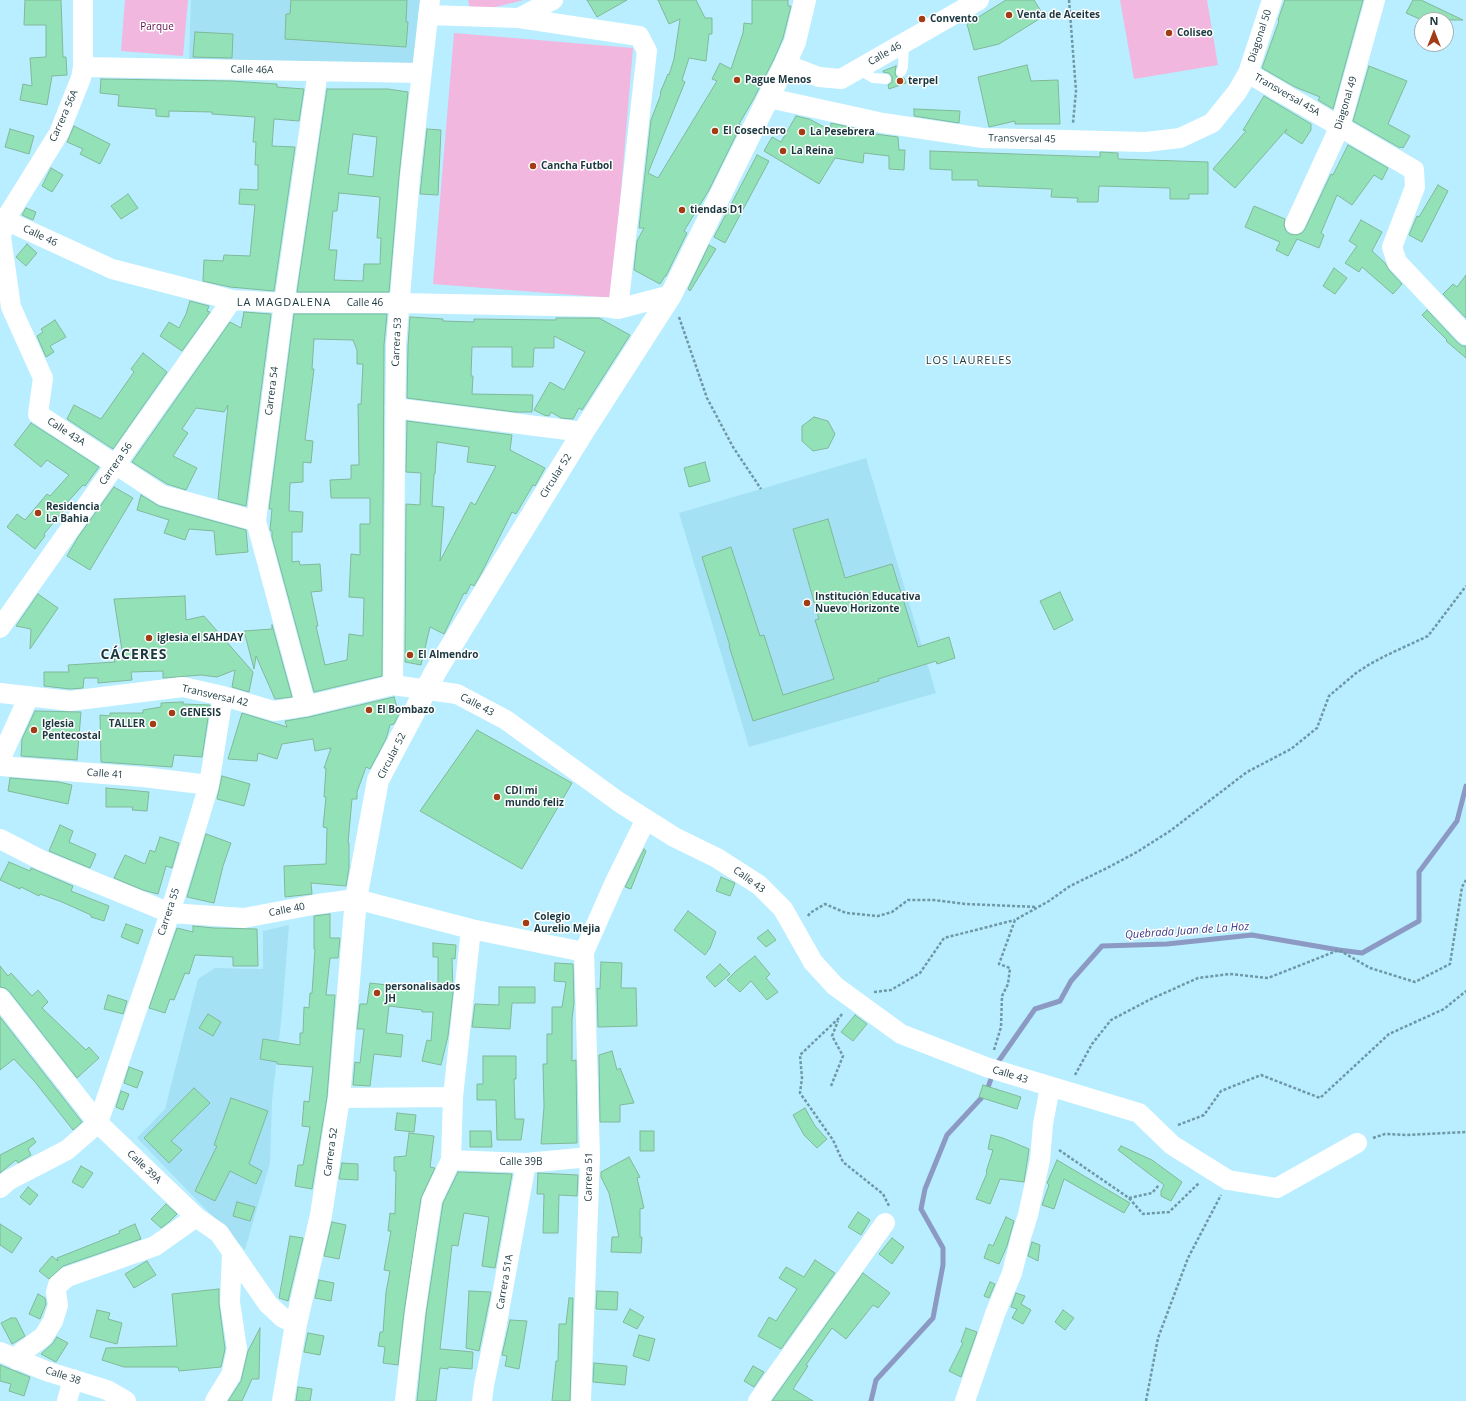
<!DOCTYPE html>
<html>
<head>
<meta charset="utf-8">
<style>
  body { margin:0 }
  #map { position:relative; width:1466px; height:1401px; overflow:hidden; background:#b8eeff; font-family:"Open Sans",sans-serif }
  canvas { display:block }
  .north { position:absolute; left:1414px; top:12px; width:40px; height:40px; box-sizing:border-box; background:#fff; border:1px solid #a4afb2; border-radius:50%; rotate:0deg; font-size:11px; font-weight:700; line-height:16px; text-align:center; color:#1b373f }
  .north::after { content:''; display:block; margin:auto; width:14px; height:18px; background:#a23c14; clip-path:polygon(50% 0,100% 100%,50% 72%,0 100%) }
</style>
</head>
<body>
<div id="map">
<canvas width="1466" height="1401"></canvas>
<div class="north">N</div>
</div>
<script>
const ctx = document.querySelector('canvas').getContext('2d');
ctx.lineJoin = 'round';
function fillPath(path, color) { ctx.fillStyle = color; ctx.fill(path, 'evenodd'); }
const shape = rows => new Path2D(rows.map(r => 'M' + r).join(''));
function trace(path, color, width, dash) { ctx.strokeStyle = color; ctx.lineWidth = width; ctx.lineCap = dash ? 'butt' : 'round'; ctx.setLineDash(dash || []); ctx.stroke(path); }
function write(font, color, halo, rows, align = 'center') {
  ctx.font = font + ' "Open Sans",sans-serif'; ctx.lineWidth = 3; ctx.setLineDash([]); ctx.textBaseline = 'middle'; ctx.strokeStyle = halo; ctx.fillStyle = color; for (const [text, x, y, turn = 0] of rows) {
    ctx.save(); ctx.translate(x, y); ctx.rotate((+turn || 0) * Math.PI / 180); ctx.textAlign = isNaN(turn) ? turn : align; if (halo) ctx.strokeText(text, 0, 0); ctx.fillText(text, 0, 0); ctx.restore();
  }
}
fillPath(shape([
  [191,0,420,0,419,65,189,59],
  [866,458,936,693,749,747,679,513],
  [289,925,282,1013,272,1101,270,1163,245,1250,137,1138,165,1109,198,979,215,968,263,969,263,931]
]), '#a5e1f4');
fillPath(shape([
  [125,0,188,0,183,56,121,51],
  [468,0,524,0,471,13],
  [1120,0,1207,0,1218,65,1134,79],
  [454,33,633,48,612,298,433,284]
]), '#f2b7de');
trace(shape([
  [998,1062,1035,1009,1060,1001,1071,981,1102,946,1167,944,1252,935,1339,950,1362,953,1419,921,1419,872,1457,821,1466,786],
  [871,1401,876,1380,933,1318,943,1265,943,1248,921,1209,925,1189,947,1135,986,1093,992,1076]
]), '#8c99c3', 5);
const building = shape([
  [25,0,61,0,63,57,66,57,67,75,52,76,47,105,20,100,23,84,32,86,30,58,46,57,46,25,24,25,25,0],
  [291,0,407,0,406,22,408,22,406,47,285,39,286,14,290,14,291,0],
  [587,0,627,0,597,17,587,0],
  [658,0,696,0,705,18,712,18,712,34,709,34,706,61,689,58,682,80,685,82,648,173,658,178,717,81,712,79,720,63,731,69,743,33,744,23,752,24,752,0,788,0,788,6,791,6,783,38,774,59,753,100,739,124,741,125,709,190,684,231,687,233,666,276,665,276,660,284,634,270,637,241,644,228,639,228,651,120,661,94,660,93,668,74,669,75,674,59,680,19,669,24,658,0],
  [1006,0,1034,0,1044,16,999,44,974,50,967,24,1006,0],
  [1285,0,1363,0,1333,109,1318,100,1320,97,1295,87,1262,68,1279,21,1278,20,1285,0],
  [1413,0,1421,0,1463,20,1422,20,1406,13,1413,0],
  [195,32,233,34,232,58,193,57,195,32],
  [1027,65,1031,81,1058,80,1060,124,1015,124,1015,121,989,127,978,77,1027,65],
  [896,66,895,73,896,76,899,78,904,78,906,83,889,89,888,85,892,82,892,77,889,73,883,72,883,71,896,66],
  [1369,66,1407,81,1388,124,1410,136,1403,148,1401,147,1400,148,1353,121,1369,66],
  [101,79,231,81,277,84,277,87,304,89,299,121,274,119,272,146,295,147,274,291,230,287,203,281,204,260,223,261,224,255,250,256,255,205,239,204,240,189,258,190,258,165,255,165,256,142,253,142,255,117,212,114,212,112,169,111,169,117,156,116,156,109,118,106,119,95,100,93,101,79],
  [327,89,388,89,408,92,399,176,389,292,297,292,327,89],
  [353,134,377,137,373,177,348,174,353,134],
  [339,193,380,197,377,238,381,238,380,264,364,264,363,281,334,280,337,250,329,250,333,211,337,211,339,193],
  [1264,96,1311,124,1311,130,1302,144,1285,133,1287,129,1235,188,1213,169,1246,131,1243,130,1264,96],
  [914,109,960,111,959,123,914,116,914,109],
  [796,116,809,119,830,130,831,123,868,131,867,133,898,137,899,150,905,150,904,170,889,169,889,156,864,153,863,163,835,158,819,184,764,151,772,137,781,142,796,116],
  [74,126,110,144,100,164,80,154,83,149,67,142,74,126],
  [10,129,34,136,29,154,5,147,10,129],
  [427,129,441,130,438,195,420,194,427,129],
  [1348,145,1388,168,1382,180,1374,175,1352,205,1337,195,1321,233,1324,235,1319,248,1297,239,1288,256,1276,250,1280,242,1245,227,1254,206,1285,219,1284,225,1286,231,1290,234,1296,235,1302,233,1305,229,1331,174,1333,175,1348,145],
  [930,151,1100,157,1100,152,1118,153,1118,159,1208,162,1208,194,1189,194,1189,199,1170,199,1170,188,1099,186,1098,202,1077,202,1078,198,1051,197,1052,189,978,186,978,180,952,180,952,170,930,169,930,151],
  [757,155,769,161,725,243,714,237,757,155],
  [51,168,63,175,52,192,42,186,51,168],
  [1438,185,1448,191,1422,242,1409,235,1417,216,1419,217,1438,185],
  [128,194,138,208,121,219,111,206,128,194],
  [26,208,36,212,33,220,22,215,26,208],
  [1361,220,1382,232,1372,251,1385,263,1389,270,1402,284,1393,294,1362,267,1359,272,1345,263,1357,246,1349,241,1361,220],
  [27,244,37,253,26,266,16,257,27,244],
  [709,245,716,249,690,291,688,289,709,245],
  [1334,268,1347,278,1335,294,1323,286,1334,268],
  [1466,275,1466,318,1443,294,1453,284,1457,287,1466,275],
  [190,301,209,306,207,311,210,312,182,351,160,336,169,322,179,328,186,314,190,301],
  [1427,310,1458,343,1462,346,1466,346,1466,358,1446,341,1447,340,1422,315,1427,310],
  [244,312,271,314,246,506,218,499,228,405,224,412,196,408,182,429,188,433,173,456,197,468,186,490,167,484,132,462,230,322,241,328,244,312],
  [294,314,387,314,384,345,382,676,314,692,272,537,272,531,270,530,272,509,269,509,294,314],
  [314,339,353,340,357,350,357,364,363,364,361,404,358,404,359,465,351,465,351,479,330,480,331,498,370,498,370,524,360,524,360,555,351,554,349,597,364,598,363,636,349,634,347,660,325,665,316,626,318,626,311,592,322,591,320,564,300,565,299,561,292,562,292,532,302,532,303,512,289,511,290,483,303,482,303,462,311,463,313,441,305,440,314,369,312,369,314,339],
  [410,317,443,319,443,321,474,322,474,319,556,320,556,318,599,318,630,335,582,410,579,408,573,419,561,418,551,412,549,416,544,415,534,410,550,382,564,390,585,352,554,336,554,348,534,348,533,367,512,367,512,347,472,347,471,376,473,376,472,394,533,395,532,412,515,412,407,398,408,346,410,317],
  [55,320,66,337,50,346,54,352,46,357,37,336,43,332,41,329,55,320],
  [143,353,167,372,113,449,67,419,74,405,101,419,134,372,131,369,143,353],
  [814,417,828,421,835,434,828,448,813,451,802,441,802,426,814,417],
  [407,421,512,435,510,450,545,468,535,486,533,485,516,514,512,512,482,572,474,586,471,584,466,594,464,593,444,634,430,627,421,665,405,662,406,504,420,505,421,473,406,472,407,421],
  [437,442,469,447,467,462,496,466,475,505,471,502,440,561,444,507,432,506,434,474,435,474,437,442],
  [31,423,99,467,85,486,83,485,63,507,65,509,44,534,45,536,35,549,7,527,17,514,25,520,47,494,50,496,69,475,47,460,41,467,14,445,31,423],
  [705,462,710,481,689,487,684,468,705,462],
  [114,487,133,498,90,570,67,556,78,537,114,487],
  [141,495,159,506,246,530,248,552,216,555,214,531,189,529,185,540,164,533,169,520,137,510,141,495],
  [828,519,845,578,892,564,918,647,949,637,955,658,937,664,936,661,878,679,879,681,753,721,729,646,730,646,702,557,731,547,760,636,764,635,783,695,834,679,815,620,819,619,793,529,828,519],
  [1060,592,1073,620,1054,630,1040,601,1060,592],
  [38,594,58,608,30,649,31,629,16,626,38,594],
  [185,596,186,620,204,616,253,672,249,692,232,687,235,670,217,677,201,675,163,678,163,671,131,672,132,680,98,683,98,678,84,678,83,688,70,689,44,686,44,672,69,672,68,665,115,662,114,657,123,657,114,599,185,596],
  [272,625,292,697,275,699,256,656,254,669,244,631,272,629,272,625],
  [394,697,399,714,394,724,390,725,386,739,370,769,366,767,357,792,357,799,352,799,348,843,349,843,349,868,346,886,311,883,312,894,285,897,284,866,326,864,327,828,323,827,326,797,324,797,326,768,324,768,331,748,315,751,313,739,282,744,277,759,258,753,257,761,228,759,242,713,287,727,285,721,309,717,394,697],
  [183,702,183,704,210,705,202,757,174,755,172,767,101,762,100,715,110,716,110,713,143,713,143,710,161,707,161,703,183,702],
  [35,711,81,712,77,760,21,756,22,739,35,711],
  [477,730,572,783,522,869,420,811,477,730],
  [222,776,250,784,244,806,217,799,222,776],
  [10,778,59,782,72,785,68,804,8,791,10,778],
  [106,788,149,792,147,811,132,810,133,807,106,807,106,788],
  [60,825,73,831,69,842,96,854,90,868,49,851,60,825],
  [206,834,231,843,223,866,214,903,187,897,206,834],
  [160,837,179,843,172,868,166,866,158,894,143,890,114,878,125,855,145,864,150,850,155,852,160,837],
  [644,849,646,851,631,889,625,887,644,849],
  [9,862,30,871,31,868,73,886,71,891,109,906,104,921,91,917,91,915,62,902,40,894,39,896,21,887,20,889,0,880,9,862],
  [721,877,735,883,730,896,716,891,721,877],
  [688,911,716,932,710,948,705,955,674,930,688,911],
  [330,914,330,938,340,938,338,958,330,958,326,995,335,995,327,1097,312,1189,295,1186,298,1165,303,1165,310,1127,302,1126,304,1101,309,1102,313,1067,277,1064,277,1062,260,1059,263,1039,300,1045,300,1033,303,1033,304,1007,309,1008,310,993,312,993,315,949,314,949,314,916,330,914],
  [126,924,143,930,138,944,121,937,126,924],
  [193,926,214,928,257,929,258,966,233,966,233,957,195,955,189,974,185,973,174,1000,170,999,165,1013,149,1008,177,928,193,932,193,926],
  [768,930,776,940,766,947,757,938,768,930],
  [433,943,456,945,455,959,452,958,453,992,448,1036,441,1065,422,1061,427,1040,431,1041,433,1012,422,1012,422,1010,389,1006,386,1033,403,1035,401,1057,374,1054,370,1086,353,1085,355,1062,360,1063,364,1029,357,1029,360,1004,367,1004,370,983,438,991,438,957,433,957,433,943],
  [755,956,770,974,766,978,778,992,767,1000,751,981,740,992,727,980,736,971,755,956],
  [601,962,622,963,621,988,636,988,637,1026,598,1027,597,988,600,989,601,962],
  [555,963,573,964,574,1003,572,1019,572,1061,576,1060,577,1143,541,1144,544,1107,543,1064,547,1064,547,1034,552,1034,552,1007,562,1007,566,982,554,981,555,963],
  [720,964,730,974,715,987,706,977,720,964],
  [0,966,8,976,11,973,32,996,38,990,48,1002,42,1008,86,1050,89,1047,99,1058,77,1078,9,991,5,988,0,987,0,966],
  [499,987,535,987,535,1003,512,1003,510,1029,472,1027,475,1004,499,1005,499,987],
  [108,995,127,1001,123,1014,104,1009,108,995],
  [208,1014,221,1022,213,1036,199,1028,208,1014],
  [855,1015,867,1024,853,1041,841,1032,855,1015],
  [0,1017,82,1122,73,1130,35,1082,14,1059,0,1070,0,1017],
  [612,1051,617,1070,620,1068,634,1103,620,1105,620,1122,600,1122,599,1055,612,1051],
  [483,1056,516,1056,516,1079,514,1079,515,1119,524,1119,521,1140,497,1140,496,1100,477,1100,477,1084,483,1084,483,1056],
  [129,1067,143,1072,137,1088,124,1083,129,1067],
  [983,1085,1021,1097,1017,1109,979,1097,983,1085],
  [194,1088,210,1103,171,1141,182,1150,169,1163,144,1138,194,1088],
  [121,1091,129,1094,123,1110,116,1107,121,1091],
  [231,1098,268,1111,249,1164,262,1171,256,1184,230,1171,215,1201,195,1191,217,1146,214,1145,231,1098],
  [805,1108,815,1126,827,1139,817,1148,804,1135,793,1115,805,1108],
  [397,1113,416,1115,414,1132,395,1130,397,1113],
  [470,1131,491,1131,492,1147,470,1147,470,1131],
  [640,1131,654,1131,654,1151,640,1151,640,1131],
  [409,1133,434,1136,430,1167,435,1168,421,1198,404,1312,398,1365,383,1363,385,1347,378,1346,380,1332,383,1332,386,1292,390,1271,384,1270,391,1231,388,1231,390,1213,395,1214,396,1171,394,1171,394,1157,406,1156,409,1133],
  [991,1135,1003,1138,1029,1149,1024,1182,1000,1179,990,1204,976,1199,987,1173,986,1172,993,1150,988,1149,991,1135],
  [33,1138,36,1142,28,1149,31,1155,18,1163,16,1160,0,1173,0,1155,33,1138],
  [1121,1146,1152,1160,1182,1182,1171,1201,1161,1196,1161,1191,1164,1185,1118,1150,1121,1146],
  [629,1157,640,1177,637,1178,644,1208,640,1209,640,1237,642,1237,641,1253,611,1252,612,1237,619,1237,609,1193,601,1177,601,1172,629,1157],
  [1057,1160,1130,1203,1124,1213,1064,1179,1054,1209,1042,1205,1049,1185,1047,1183,1057,1160],
  [342,1163,358,1164,358,1180,339,1179,342,1163],
  [81,1166,93,1173,83,1188,72,1182,81,1166],
  [458,1172,512,1174,495,1268,482,1266,489,1217,464,1213,458,1246,452,1245,440,1349,473,1352,472,1369,448,1367,448,1369,440,1368,436,1401,417,1401,426,1314,443,1203,458,1172],
  [538,1173,578,1175,577,1196,559,1195,558,1233,543,1233,544,1194,537,1194,538,1173],
  [28,1187,38,1195,30,1205,20,1197,28,1187],
  [237,1202,255,1207,250,1221,233,1216,237,1202],
  [166,1204,177,1214,169,1222,161,1228,151,1219,166,1204],
  [858,1212,870,1220,861,1235,848,1227,858,1212],
  [1006,1217,1014,1221,1007,1246,999,1264,984,1258,989,1244,993,1246,1006,1217],
  [332,1222,346,1225,339,1259,324,1256,332,1222],
  [0,1224,22,1238,12,1253,0,1245,0,1224],
  [135,1224,141,1239,63,1266,49,1279,39,1271,52,1256,58,1261,57,1258,120,1233,119,1231,135,1224],
  [290,1236,303,1238,288,1301,279,1298,290,1236],
  [892,1238,904,1247,892,1264,879,1254,892,1238],
  [1032,1242,1040,1245,1038,1261,1028,1256,1032,1242],
  [815,1260,835,1273,781,1349,758,1336,769,1317,776,1321,797,1289,779,1278,786,1267,804,1277,815,1260],
  [147,1261,156,1275,134,1288,125,1274,147,1261],
  [863,1273,890,1293,878,1308,873,1305,846,1339,832,1328,806,1365,808,1366,793,1389,813,1401,772,1401,863,1273],
  [319,1280,334,1283,331,1301,315,1298,319,1280],
  [990,1282,995,1284,989,1298,984,1296,990,1282],
  [219,1289,219,1304,225,1349,221,1367,179,1371,178,1367,124,1367,102,1360,106,1348,177,1346,172,1294,219,1289],
  [469,1291,491,1292,479,1351,466,1348,469,1291],
  [597,1291,618,1292,617,1310,596,1309,597,1291],
  [1016,1293,1025,1296,1021,1304,1031,1310,1023,1324,1012,1318,1017,1309,1011,1307,1016,1293],
  [38,1294,45,1298,46,1304,40,1319,29,1314,38,1294],
  [569,1298,573,1298,570,1401,552,1401,556,1361,558,1361,559,1324,566,1324,569,1298],
  [630,1309,644,1317,637,1329,623,1322,630,1309],
  [97,1310,110,1313,108,1319,122,1323,117,1344,90,1337,97,1310],
  [1063,1310,1074,1318,1065,1330,1055,1322,1063,1310],
  [11,1318,16,1318,25,1336,12,1344,1,1323,11,1318],
  [510,1320,527,1321,519,1369,505,1366,507,1356,502,1355,510,1320],
  [260,1328,259,1379,252,1379,242,1401,228,1401,241,1381,248,1351,260,1328],
  [966,1328,977,1332,961,1377,949,1371,963,1343,961,1342,966,1328],
  [308,1333,324,1336,320,1355,304,1352,308,1333],
  [639,1335,655,1339,649,1361,633,1356,639,1335],
  [57,1337,68,1343,56,1362,41,1354,53,1343,57,1337],
  [594,1363,627,1366,625,1385,593,1382,594,1363],
  [0,1365,30,1377,24,1396,9,1391,11,1384,0,1381,0,1365],
  [753,1366,764,1372,754,1387,744,1381,753,1366],
  [298,1387,312,1389,310,1401,296,1401,298,1387]
]);
fillPath(building, '#93e2b7');
trace(building, '#80b899', 1);
trace(shape([
  [1069,0,1076,91,1073,123],
  [679,317,707,398,733,447,761,489],
  [808,916,810,913,825,904,846,913,878,916,892,912,908,900,934,900,966,904,1037,907],
  [874,992,891,990,920,973,944,938,1015,920],
  [842,1014,839,1018,800,1055,802,1078,800,1093,833,1140,843,1162,883,1194,889,1206],
  [994,1050,1001,1027,1002,996,1008,984,1010,968,999,964,1015,920,1049,901,1070,886,1107,868,1137,852,1170,831,1247,772,1291,749,1317,728,1329,696,1356,673,1370,664,1387,655,1428,636,1466,586],
  [1075,1075,1092,1044,1111,1020,1151,999,1198,978,1230,974,1268,978,1339,950,1370,968,1415,982,1450,964,1462,887,1466,880],
  [831,1086,843,1056,832,1036,838,1021],
  [1178,1125,1204,1115,1221,1091,1261,1075,1320,1098,1389,1034,1444,1009,1466,991],
  [1373,1138,1385,1134,1407,1135,1466,1132],
  [1059,1150,1129,1198,1143,1214,1169,1212,1199,1183],
  [1129,1198,1152,1193,1159,1185],
  [1146,1401,1158,1338,1188,1258,1221,1195]
]), '#6f98a5', 2.5, [3, 2]);
trace(shape([
  [858,69,873,78,886,79],
  [901,72,903,67,904,42]
]), '#fff', 10);
trace(shape([
  [83,0,83,67,81,78,59,133,5,220,1,237,11,307,43,378,38,414,162,495,256,521],
  [428,15,519,18,639,36,647,51,618,309],
  [519,18,553,0],
  [785,64,819,77,841,79,979,0],
  [83,67,421,73],
  [1248,73,1414,170,1415,187,1392,247,1397,262,1466,335],
  [769,98,883,123,983,138,1146,142,1180,138,1212,123,1237,92,1248,73,1272,0],
  [0,219,5,220,112,269,232,300,284,303,399,303,605,307,618,309,671,295],
  [1295,224,1340,126,1375,0],
  [395,408,583,432],
  [0,628,232,300],
  [393,685,396,345,410,177,430,0],
  [0,693,70,701,183,687,223,696,274,711,306,706,393,685,457,694,506,720,619,802,674,837,717,858,759,885,783,909,813,962,835,986,901,1034,986,1067,1139,1113,1172,1145,1228,1180,1277,1188,1357,1143],
  [306,706,256,521,284,303,318,71],
  [0,760,29,696],
  [0,766,143,777,209,785],
  [0,839,41,860,170,913,244,918,318,904,356,899,471,929,584,952],
  [0,998,98,1123,196,1217,219,1233,268,1304,283,1318,296,1324],
  [339,1098,453,1097],
  [451,1160,526,1163,590,1157],
  [0,1188,9,1180,67,1150,98,1123,170,913,209,785,223,696],
  [0,1352,46,1371,107,1390,126,1401],
  [17,1360,22,1352,43,1337,53,1321,58,1305,56,1292,58,1285,67,1277,155,1246,196,1217],
  [67,1401,73,1379],
  [215,1401,231,1375,237,1349,230,1302,232,1253],
  [405,1401,415,1313,426,1237,432,1200,451,1160,453,1097,471,929],
  [482,1401,484,1385,496,1328,526,1163],
  [581,1401,590,1157,584,952,614,884,646,819],
  [758,1401,885,1223],
  [965,1401,995,1314,1012,1273,1021,1237,1028,1215,1040,1160,1043,1124,1050,1087]
]), '#fff', 20);
trace(shape([
  [283,1401,296,1324,321,1215,339,1098,356,899,378,780,437,669,583,432,671,295,785,64,795,42,805,0]
]), '#fff', 22);
for (const [x, y, r, color] of [
  [1009,15,4,"#a23c14"],
  [922,19,4,"#a23c14"],
  [1169,33,4,"#a23c14"],
  [737,80,4,"#a23c14"],
  [900,81,4,"#a23c14"],
  [715,131,4,"#a23c14"],
  [802,132,4,"#a23c14"],
  [783,151,4,"#a23c14"],
  [533,166,4,"#a23c14"],
  [682,210,4,"#a23c14"],
  [38,513,4,"#a23c14"],
  [807,603,4,"#a23c14"],
  [149,638,4,"#a23c14"],
  [410,655,4,"#a23c14"],
  [369,710,4,"#a23c14"],
  [172,713,4,"#a23c14"],
  [153,724,4,"#a23c14"],
  [34,730,4,"#a23c14"],
  [497,797,4,"#a23c14"],
  [526,923,4,"#a23c14"],
  [377,993,4,"#a23c14"]
]) { const dot = new Path2D(); dot.arc(x, y, r, 0, 2 * Math.PI); ctx.fillStyle = color; ctx.fill(dot); trace(dot, '#fff', 1.5); }
write('bold 10px', '#1b373f', '#fff', [
  ["Venta de Aceites",1017,15],
  ["Convento",930,19],
  ["Coliseo",1177,33],
  ["Pague Menos",745,80],
  ["terpel",908,81],
  ["El Cosechero",723,131],
  ["La Pesebrera",810,132],
  ["La Reina",791,151],
  ["Cancha Futbol",541,166],
  ["tiendas D1",690,210],
  ["Residencia",46,507],
  ["La Bahia",46,519],
  ["Institución Educativa",815,597],
  ["Nuevo Horizonte",815,609],
  ["iglesia el SAHDAY",157,638],
  ["El Almendro",418,655],
  ["El Bombazo",377,710],
  ["GENESIS",180,713],
  ["Iglesia",42,724],
  ["Pentecostal",42,736],
  ["TALLER",145,724,"right"],
  ["CDI mi",505,791],
  ["mundo feliz",505,803],
  ["Colegio",534,917],
  ["Aurelio Mejia",534,929],
  ["personalisados",385,987],
  ["JH",385,999]
], 'left');
write('10px', '#60124e', '#fff', [
  ["Parque",157,27]
]);
write('10px', '#1b373f', '#fff', [
  ["Diagonal 50",1260,36,-72],
  ["Calle 46",885,54,-30],
  ["Calle 46A",252,70,1],
  ["Transversal 45A",1287,95,30],
  ["Diagonal 49",1346,103,-73],
  ["Carrera 56A",64,116,-66],
  ["Transversal 45",1022,139,1],
  ["Calle 46",40,236,25],
  ["Calle 46",365,303],
  ["Carrera 53",397,342,-87],
  ["Carrera 54",272,391,-83],
  ["Calle 43A",66,432,33],
  ["Carrera 56",116,464,-55],
  ["Circular 52",556,476,-58],
  ["Transversal 42",215,696,13],
  ["Calle 43",477,705,28],
  ["Circular 52",392,756,-63],
  ["Calle 41",105,774,4],
  ["Calle 43",749,880,36],
  ["Calle 40",287,910,-11],
  ["Carrera 55",169,912,-72],
  ["Calle 43",1010,1075,17],
  ["Carrera 52",331,1152,-82],
  ["Calle 39B",521,1162],
  ["Calle 39A",144,1167,44],
  ["Carrera 51",589,1177,-89],
  ["Carrera 51A",505,1282,-80],
  ["Calle 38",63,1376,18]
]);
ctx.letterSpacing = '1px';
write('11px', '#1b373f', '#fff', [
  ["LA MAGDALENA",284,303],
  ["LOS LAURELES",969,361]
]);
ctx.letterSpacing = '0px';
write('italic 11px', '#3a3988', '#fff', [
  ["Quebrada Juan de La Hoz",1187,931,-4]
]);
ctx.letterSpacing = '1px';
write('bold 14px', '#1b373f', '#fff', [
  ["CÁCERES",134,655]
]);
ctx.letterSpacing = '0px';
</script>
</body>
</html>
